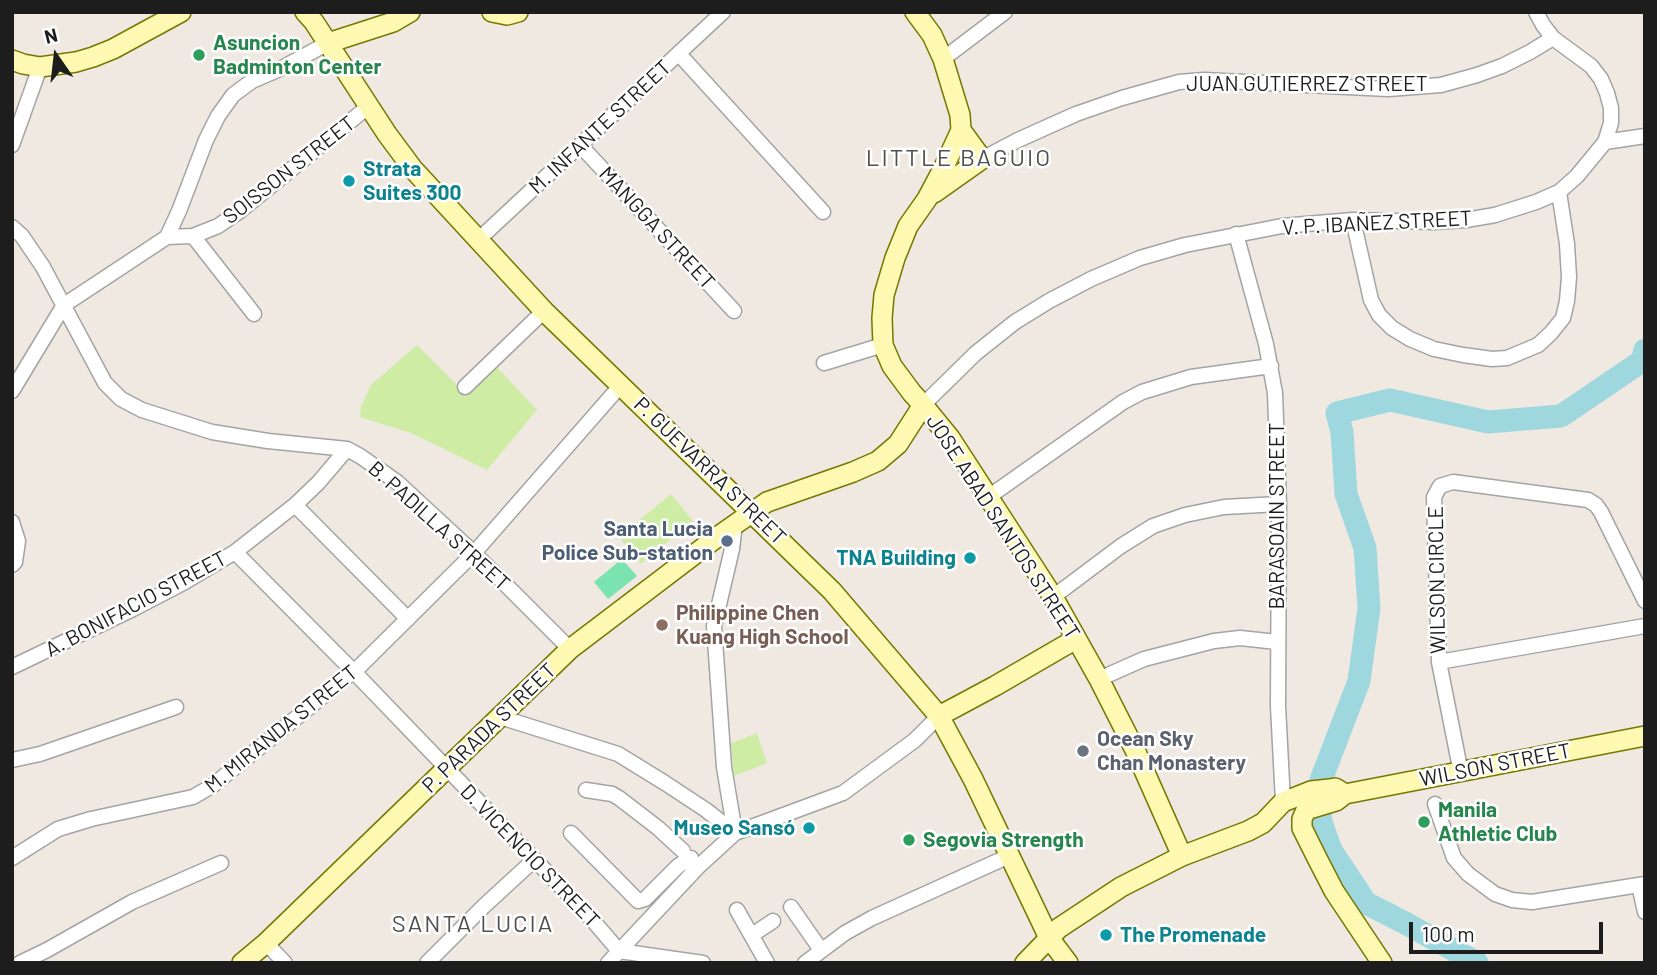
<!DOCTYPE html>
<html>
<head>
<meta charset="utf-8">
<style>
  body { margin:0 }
  #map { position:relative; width:1657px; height:975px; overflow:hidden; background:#efe9e2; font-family:Barlow,sans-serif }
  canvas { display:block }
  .frame { position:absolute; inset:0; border:14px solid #1d1d1d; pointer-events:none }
  .north { position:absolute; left:21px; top:21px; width:70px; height:70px; -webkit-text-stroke:5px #fff; paint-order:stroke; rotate:346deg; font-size:19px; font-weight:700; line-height:28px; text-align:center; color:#1d1d1d }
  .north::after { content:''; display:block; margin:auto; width:24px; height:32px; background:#1d1d1d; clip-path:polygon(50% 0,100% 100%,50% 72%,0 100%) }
  .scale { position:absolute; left:1409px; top:922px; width:194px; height:32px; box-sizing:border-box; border:4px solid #1d1d1d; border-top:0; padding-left:9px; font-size:21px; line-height:24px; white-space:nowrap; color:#1d1d1d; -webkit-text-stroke:5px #fff; paint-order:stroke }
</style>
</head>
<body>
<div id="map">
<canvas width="1657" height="975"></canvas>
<div class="frame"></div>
<div class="north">N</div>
<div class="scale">100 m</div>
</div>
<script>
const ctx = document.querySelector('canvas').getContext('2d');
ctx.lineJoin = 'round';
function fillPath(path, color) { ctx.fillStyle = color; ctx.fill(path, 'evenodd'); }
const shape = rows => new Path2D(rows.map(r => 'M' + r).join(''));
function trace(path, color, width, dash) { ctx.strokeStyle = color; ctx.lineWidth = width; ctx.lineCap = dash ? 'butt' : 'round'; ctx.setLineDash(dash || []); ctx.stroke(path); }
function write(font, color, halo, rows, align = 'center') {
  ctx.font = font + ' Barlow,sans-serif'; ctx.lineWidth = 5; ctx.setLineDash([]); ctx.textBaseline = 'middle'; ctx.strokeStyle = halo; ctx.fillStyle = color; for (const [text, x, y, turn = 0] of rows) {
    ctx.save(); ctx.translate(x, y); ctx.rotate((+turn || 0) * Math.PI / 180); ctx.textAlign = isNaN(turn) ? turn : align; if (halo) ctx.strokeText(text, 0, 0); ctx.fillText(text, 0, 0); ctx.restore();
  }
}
fillPath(shape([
  [417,345,464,392,493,363,537,410,487,470,411,433,360,417,361,407,371,385],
  [671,494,693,521,641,564,619,537],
  [757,733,767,763,734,776,731,743]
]), '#cfeca4');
fillPath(shape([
  [622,559,637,576,608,599,594,582]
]), '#7be3b0');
trace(shape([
  [1477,963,1407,924,1366,903,1331,850,1324,831,1320,818,1321,780,1359,681,1369,608,1365,548,1346,494,1342,432,1337,413,1390,400,1488,422,1561,416,1642,361,1645,350]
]), '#9fd7df', 23);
const street = shape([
  [679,54,823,212],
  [943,59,1005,12],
  [1605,142,1645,136],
  [12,145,40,67],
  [580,145,734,311],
  [982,159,1018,140,1076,114,1122,98,1179,82,1204,80,1388,89,1441,85,1477,75,1502,66,1530,52,1553,38],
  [1353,220,1371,300,1379,315,1392,328,1410,339,1434,349,1463,355,1492,359,1507,358,1538,345,1551,333,1563,318,1567,301,1569,277,1567,244,1559,192],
  [12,227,22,236,43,267,105,383,121,399,142,410,212,432,268,441,347,449,360,456,397,482,476,555,570,649],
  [1236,234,1266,344,1275,393,1279,504,1278,706,1283,802],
  [193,236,254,314],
  [167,237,193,236,218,226,240,211,369,106],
  [478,240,723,12],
  [824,363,883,345],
  [465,387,544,311],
  [12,391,64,305,167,237,179,211,206,140,218,116,233,95,252,81,282,68,328,43],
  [923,405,976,353,1015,322,1049,301,1091,279,1140,258,1185,245,1282,226,1353,220,1435,222,1466,220,1495,215,1536,202,1559,192,1577,176,1605,142,1611,123,1611,108,1607,93,1601,79,1591,66,1553,38,1543,25,1536,12],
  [987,498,1123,402,1142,392,1191,377,1271,366],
  [295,505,408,619],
  [12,522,18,541,15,562,12,565],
  [731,527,734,532,732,549,714,626,724,767,735,833],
  [235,552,357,675,589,916,619,951],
  [1053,597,1121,546,1153,526,1185,515,1224,507,1279,504],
  [1439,662,1645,626],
  [12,667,133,609,183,583,235,552,295,505,318,483,347,449],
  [1099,679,1144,659,1214,641,1240,638,1277,642],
  [500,717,618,754,665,783,706,810,735,833],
  [12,760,40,754,176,707],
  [1461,773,1439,662,1434,497,1440,486,1453,482,1588,500,1596,505,1601,512,1645,601],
  [586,790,612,794,619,798,658,828,683,851],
  [1435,804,1454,858,1468,874,1495,894,1512,900,1532,902,1645,884],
  [571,833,638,901,645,899,678,866,691,858],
  [12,858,58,829,91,819,193,797,212,786,359,667,474,553,621,385],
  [1639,885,1645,912],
  [791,907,821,950],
  [737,910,767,963],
  [752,935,773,921],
  [266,943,285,963],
  [619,951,703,963],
  [20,963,47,950,132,902,221,863],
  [427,963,484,906,534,860],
  [608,963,699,866,735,833,843,793,915,740,939,716],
  [805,963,845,933,872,918,1009,856]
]);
const secondary = shape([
  [305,12,314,22,387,134,413,169,544,311,832,591,939,716,973,779,1049,938,1068,963],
  [492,12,507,15,518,12],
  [915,12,932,35,943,59,960,115,961,130,982,159,934,193],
  [328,43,393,22,410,12],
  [12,60,23,64,40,67,76,62,93,57,113,49,181,12],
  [961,130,944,167,927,199,908,226,895,258,884,295,882,318,883,345,892,366,912,393,923,405,950,438,1053,597,1099,679,1135,750,1182,856],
  [939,716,995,686,1076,639],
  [242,963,266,943,570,649,720,535,767,502,853,472,878,461,898,444,923,405],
  [1025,963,1059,928,1121,887,1182,856,1248,831,1263,823,1283,802,1311,791,1330,789,1335,788,1345,794],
  [1382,963,1334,891,1318,860,1302,828,1302,819,1306,810,1336,801,1345,794,1645,736]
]);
trace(street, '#a4a4a4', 17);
trace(secondary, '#770', 22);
trace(street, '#fff', 14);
trace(secondary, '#fdf9b2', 19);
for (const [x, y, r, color] of [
  [199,55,7,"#2e9e5b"],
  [349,181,7,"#0f9aa8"],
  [727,541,7,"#5c6f8a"],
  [970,558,7,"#0f9aa8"],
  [662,625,7,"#8d6e63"],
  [1083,751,7,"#6b7280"],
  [1424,822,7,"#2e9e5b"],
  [809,828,7,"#0f9aa8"],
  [909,840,7,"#2e9e5b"],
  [1106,935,7,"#0f9aa8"]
]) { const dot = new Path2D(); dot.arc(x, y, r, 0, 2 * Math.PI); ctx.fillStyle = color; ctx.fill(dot); trace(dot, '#fff', 2.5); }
write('bold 21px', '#27864d', '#fff', [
  ["Asuncion",213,43],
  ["Badminton Center",213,67],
  ["Manila",1438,810],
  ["Athletic Club",1438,834],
  ["Segovia Strength",923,840]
], 'left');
write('21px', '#1d1d1d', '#fff', [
  ["JUAN GUTIERREZ STREET",1307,84],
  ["M. INFANTE STREET",600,127,-43],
  ["SOISSON STREET",289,170,-38],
  ["V. P. IBAÑEZ STREET",1377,223,-3],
  ["MANGGA STREET",657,228,47],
  ["P. GUEVARRA STREET",710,471,44],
  ["BARASOAIN STREET",1277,516,-90],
  ["B. PADILLA STREET",439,526,42],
  ["JOSE ABAD SANTOS STREET",1003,527,57],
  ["WILSON CIRCLE",1437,580,-91],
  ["A. BONIFACIO STREET",136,604,-28],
  ["P. PARADA STREET",489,728,-44],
  ["M. MIRANDA STREET",281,729,-39],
  ["WILSON STREET",1495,765,-11],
  ["D. VICENCIO STREET",530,856,46]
]);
write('bold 21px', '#0d838f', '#fff', [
  ["Strata",363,169],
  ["Suites 300",363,193],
  ["TNA Building",956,558,"right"],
  ["Museo Sansó",795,828,"right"],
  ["The Promenade",1120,935]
], 'left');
write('bold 21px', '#4e5e75', '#fff', [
  ["Santa Lucia",713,529],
  ["Police Sub-station",713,553]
], 'right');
write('bold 21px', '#785e54', '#fff', [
  ["Philippine Chen",676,613],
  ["Kuang High School",676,637]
], 'left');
write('bold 21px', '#5b616d', '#fff', [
  ["Ocean Sky",1097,739],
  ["Chan Monastery",1097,763]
], 'left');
ctx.letterSpacing = '2px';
write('24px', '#505050', '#fff', [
  ["LITTLE BAGUIO",959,158],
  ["SANTA LUCIA",473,924]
]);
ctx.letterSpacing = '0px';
</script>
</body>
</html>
